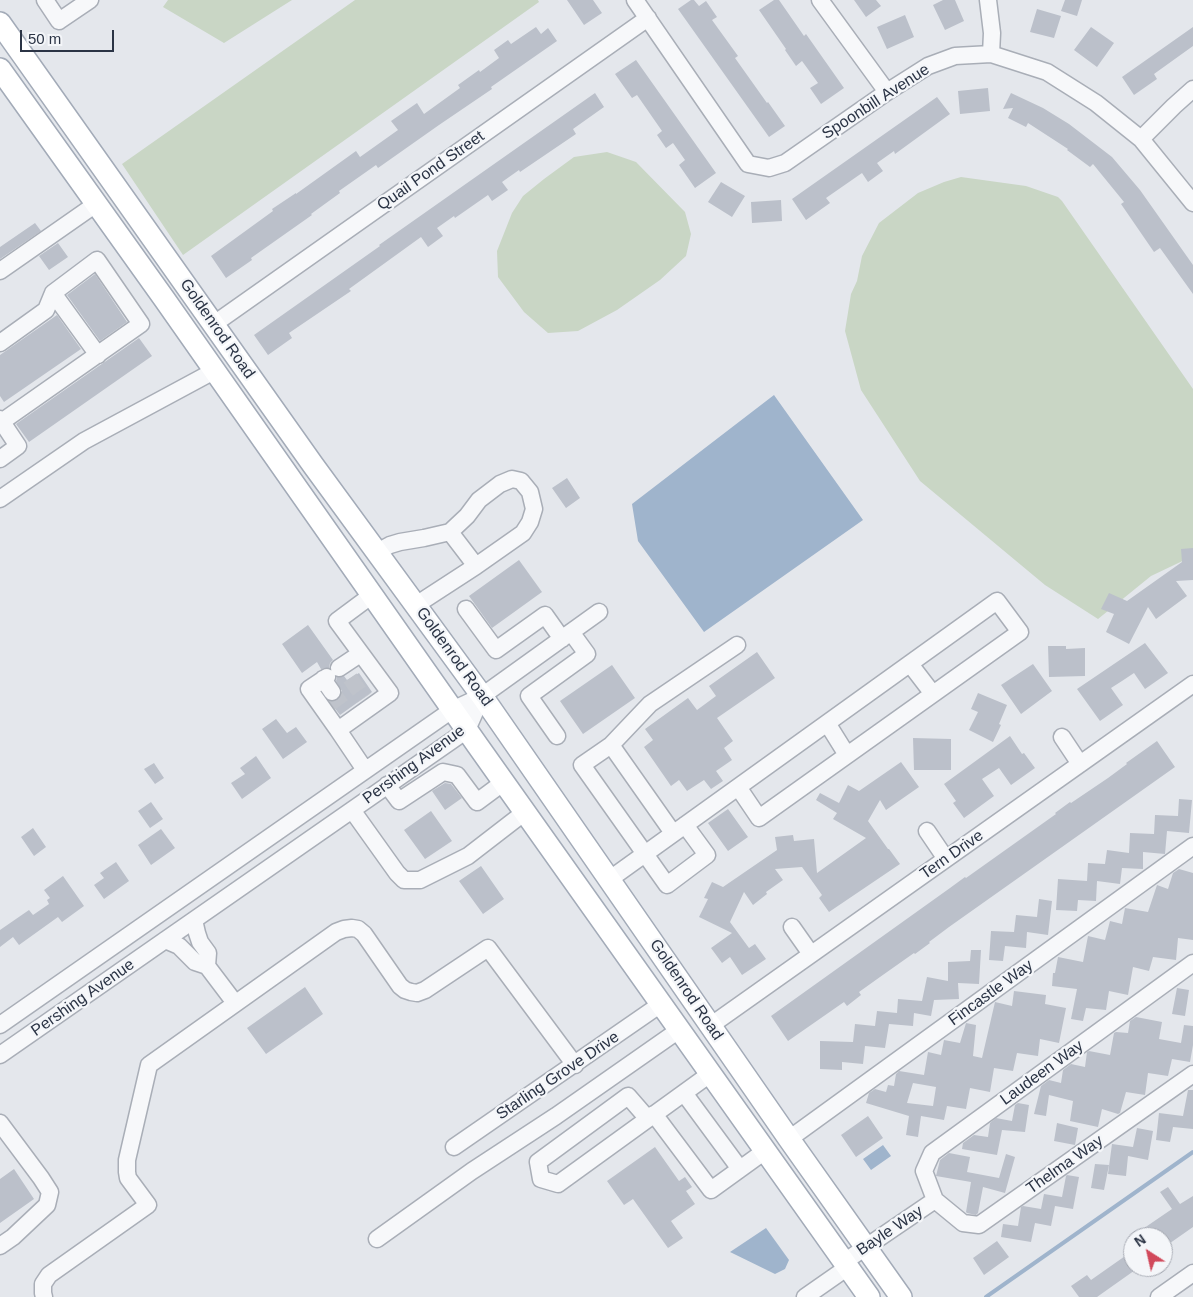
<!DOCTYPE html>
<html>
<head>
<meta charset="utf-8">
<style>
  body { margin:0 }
  #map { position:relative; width:1193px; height:1297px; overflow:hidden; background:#e4e7ec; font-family:Helvetica,sans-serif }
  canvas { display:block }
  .north { position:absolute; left:1123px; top:1227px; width:50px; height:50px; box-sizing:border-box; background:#f4f6f9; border:1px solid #a4a8b1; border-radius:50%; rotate:325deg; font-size:14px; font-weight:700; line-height:20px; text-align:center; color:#2b3445 }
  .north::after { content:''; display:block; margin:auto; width:18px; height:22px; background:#d1495b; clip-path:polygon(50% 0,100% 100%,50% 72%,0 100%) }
  .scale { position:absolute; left:20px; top:30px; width:94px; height:22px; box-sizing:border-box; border:2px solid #2b3445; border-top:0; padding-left:6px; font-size:15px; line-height:18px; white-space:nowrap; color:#2b3445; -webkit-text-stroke:4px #f4f6f9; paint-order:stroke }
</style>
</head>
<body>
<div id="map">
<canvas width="1193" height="1297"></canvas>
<div class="north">N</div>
<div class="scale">50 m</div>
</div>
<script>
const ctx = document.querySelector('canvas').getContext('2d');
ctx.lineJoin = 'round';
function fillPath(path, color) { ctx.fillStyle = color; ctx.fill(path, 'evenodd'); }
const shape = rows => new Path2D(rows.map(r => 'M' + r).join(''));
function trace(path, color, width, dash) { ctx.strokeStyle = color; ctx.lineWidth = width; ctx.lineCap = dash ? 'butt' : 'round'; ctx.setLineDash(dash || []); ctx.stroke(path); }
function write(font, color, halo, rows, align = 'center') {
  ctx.font = font + ' Helvetica,sans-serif'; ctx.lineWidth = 4.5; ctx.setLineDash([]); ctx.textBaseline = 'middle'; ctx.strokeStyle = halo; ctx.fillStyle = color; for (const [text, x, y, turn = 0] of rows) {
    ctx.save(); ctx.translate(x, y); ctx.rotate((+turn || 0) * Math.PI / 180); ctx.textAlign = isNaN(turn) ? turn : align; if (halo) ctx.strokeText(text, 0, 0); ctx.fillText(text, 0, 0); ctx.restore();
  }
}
fillPath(shape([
  [168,0,292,0,224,43,163,7],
  [355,0,538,0,539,2,183,255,122,164],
  [607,152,636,162,685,212,691,234,686,256,660,280,617,310,578,331,548,333,524,312,498,277,497,251,512,213,523,196,544,179,574,157],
  [961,177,1026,186,1058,197,1062,201,1193,389,1193,556,1151,576,1098,619,1045,585,920,481,861,390,845,331,851,294,857,281,862,256,879,223,918,193,944,182]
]), '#c9d6c5');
fillPath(shape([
  [774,395,863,520,704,632,638,541,632,504],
  [883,1145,891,1156,871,1170,863,1159],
  [766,1228,789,1260,785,1269,775,1274,730,1252]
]), '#9fb4cc');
trace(shape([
  [986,1297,1193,1152]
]), '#9fb4cc', 4);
fillPath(shape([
  [567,0,593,0,602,13,584,25],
  [691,0,694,0,699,6,706,1,717,17,712,20,738,56,735,58,767,103,768,102,785,126,769,137,678,9],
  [774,0,779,0,804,36,806,34,844,88,821,104,810,88,818,83,802,61,796,66,785,50,786,49,759,10],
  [854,0,876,0,881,6,866,17],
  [943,0,955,0,964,21,945,30,933,5],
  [1065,0,1082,0,1077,16,1061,11],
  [1037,9,1061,16,1054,38,1030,32],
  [905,15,914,37,887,49,877,27],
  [536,27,541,34,548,28,557,41,491,87,492,89,439,125,378,168,376,165,339,191,340,193,311,214,312,215,251,258,252,260,226,278,211,256,273,211,272,209,296,193,296,194,356,151,360,157,398,130,391,121,417,103,424,114,460,88,458,85,479,70,480,72,499,58,494,50,508,40,511,44],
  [1091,27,1114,43,1097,67,1074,50],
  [1193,27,1193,46,1154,74,1157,79,1134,95,1122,77],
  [636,60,716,173,695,188,679,165,685,160,673,143,666,148,657,135,662,131,637,95,632,98,615,74],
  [988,88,990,111,960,114,958,91],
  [595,93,604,107,573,129,576,134,520,172,519,170,502,182,508,190,492,201,488,195,455,218,454,216,437,228,443,236,428,247,421,237,349,289,351,291,289,333,292,338,268,355,254,335,380,246,379,245],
  [1011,93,1043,108,1069,124,1112,157,1140,190,1193,265,1193,294,1160,248,1154,252,1121,204,1124,202,1093,164,1090,167,1067,150,1068,149,1028,123,1026,127,1008,118,1013,108,1003,109],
  [937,97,950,114,895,154,894,151,877,163,883,171,868,182,862,173,826,198,830,203,806,220,792,199],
  [721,182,745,196,732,217,708,202],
  [781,200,782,221,752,223,751,202],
  [35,223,41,231,0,259,0,247],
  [58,243,68,257,49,270,39,256],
  [95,274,127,322,100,341,67,295],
  [57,315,81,349,4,402,0,396,0,355],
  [139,338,152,356,29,442,16,424],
  [567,478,580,498,566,508,552,488],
  [1193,548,1193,580,1176,581,1187,596,1156,619,1148,607,1129,644,1106,632,1114,614,1101,609,1109,593,1127,601,1182,562,1181,549],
  [519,560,542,592,492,628,469,596],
  [308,625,333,660,330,663,329,668,321,669,317,662,302,673,282,644],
  [1145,643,1168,673,1145,689,1134,673,1122,681,1111,688,1123,705,1100,721,1077,689],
  [1048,646,1066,646,1066,649,1085,648,1085,676,1049,677],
  [757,652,775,678,717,718,733,741,724,748,732,760,716,771,723,781,711,789,704,780,687,791,679,780,671,786,644,747,653,740,645,729,688,698,697,710,716,696,709,686],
  [1033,664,1052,691,1021,714,1001,685],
  [612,665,635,698,583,734,560,701],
  [359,673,372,692,340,715,330,702,337,700,341,696,342,691,336,681,337,677,344,676,347,680],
  [978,693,1007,705,999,724,1001,725,993,742,969,730,978,712,971,709],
  [276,719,287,733,296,727,307,742,283,759,262,729],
  [1010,736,1022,754,1024,753,1035,768,1011,785,999,768,982,779,994,796,964,818,953,803,956,801,944,784],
  [913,738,951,739,951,770,914,770],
  [1157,741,1175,767,949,927,929,942,930,943,915,954,914,953,880,977,859,992,861,995,847,1006,844,1002,788,1041,771,1016,950,888,965,877,966,878,1056,814,1055,813,1070,802,1071,803,1108,778,1127,764,1126,763],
  [256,756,271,778,242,799,231,783,245,774,240,768],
  [901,762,919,787,886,810,880,800,868,821,888,849,889,849,900,864,829,912,819,898,822,895,802,867,775,869,783,880,766,892,767,894,753,905,744,892,730,922,749,948,755,944,766,959,742,975,730,957,722,963,711,948,732,933,699,917,708,899,704,898,712,882,723,887,777,850,775,837,793,835,794,841,814,839,817,873,866,838,833,819,837,813,816,800,820,793,839,803,848,785,859,791],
  [154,763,164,778,155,784,144,769],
  [445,783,451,784,462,798,445,810,432,791],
  [1179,799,1192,800,1189,833,1167,831,1165,854,1143,852,1143,869,1122,868,1120,884,1097,881,1096,901,1078,900,1077,911,1056,910,1058,879,1087,881,1088,863,1105,864,1107,850,1129,853,1130,833,1154,834,1155,815,1178,816],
  [151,802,163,819,150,828,138,811],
  [728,809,748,837,728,851,708,823],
  [431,811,452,841,425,859,404,830],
  [33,828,46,847,34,856,21,837],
  [161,829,175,848,151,865,138,845],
  [116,862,129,881,104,899,94,885,104,878,100,873],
  [481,866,504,899,483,914,459,881],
  [1179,869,1193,873,1193,940,1178,938,1176,960,1153,957,1149,971,1133,967,1128,995,1109,991,1106,1010,1086,1008,1083,1021,1071,1019,1077,989,1052,986,1053,973,1055,973,1058,957,1083,962,1088,936,1105,940,1110,921,1122,924,1125,908,1148,912,1157,885,1168,889,1173,873],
  [63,876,84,906,62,922,58,917,19,945,13,937,0,947,0,930,29,910,33,915,49,904,47,900,50,898,44,890],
  [1039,899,1052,901,1048,935,1027,932,1026,948,1005,946,1003,961,989,960,991,931,1014,932,1016,915,1037,917],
  [971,950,981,950,979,984,958,983,959,999,934,1000,931,1016,914,1013,913,1026,889,1024,885,1048,865,1046,863,1064,842,1062,842,1070,820,1069,820,1041,853,1042,855,1024,875,1026,877,1011,897,1013,898,999,922,1001,927,977,948,981,948,962,970,961],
  [305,987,323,1014,266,1054,247,1028],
  [1177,988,1189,990,1185,1016,1172,1014],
  [1014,991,1046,995,1045,1004,1066,1008,1059,1043,1040,1039,1038,1056,1017,1053,1013,1071,994,1068,990,1092,970,1088,966,1109,947,1106,944,1120,921,1116,918,1137,906,1135,909,1116,866,1103,869,1093,875,1089,886,1092,888,1085,894,1086,896,1074,899,1071,924,1075,928,1052,941,1055,944,1040,960,1043,966,1023,976,1025,973,1056,982,1058,995,1002,1012,1006],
  [913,1083,936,1087,933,1106,907,1103],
  [1136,1017,1162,1022,1159,1039,1181,1043,1184,1025,1193,1026,1193,1045,1190,1062,1172,1059,1168,1076,1148,1073,1145,1095,1126,1092,1120,1113,1118,1114,1102,1109,1098,1127,1070,1121,1073,1101,1049,1095,1046,1116,1034,1114,1041,1086,1049,1080,1061,1083,1063,1070,1071,1064,1085,1067,1087,1052,1089,1051,1110,1055,1114,1033,1116,1032,1128,1033,1130,1021],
  [1188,1090,1193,1090,1193,1129,1173,1127,1170,1142,1156,1140,1159,1113,1183,1116],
  [1018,1103,1029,1105,1025,1132,1002,1130,997,1155,962,1149,963,1143,974,1135,988,1137,990,1123,996,1118,1012,1121,1015,1105],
  [868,1116,883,1138,856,1157,841,1135],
  [1057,1123,1078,1128,1075,1145,1054,1141],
  [1137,1128,1153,1131,1148,1160,1128,1156,1126,1176,1108,1174,1112,1144,1133,1147],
  [655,1147,679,1181,685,1177,692,1187,686,1191,695,1204,671,1221,683,1238,668,1248,633,1199,624,1205,607,1181],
  [949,1153,970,1157,967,1172,999,1178,1006,1154,1015,1157,1005,1193,983,1187,978,1213,976,1215,967,1213,966,1212,971,1182,936,1176,940,1160],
  [1095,1164,1109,1165,1104,1190,1091,1188],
  [14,1169,34,1199,0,1223,0,1179],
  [1067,1175,1079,1177,1073,1209,1055,1206,1051,1226,1035,1223,1031,1242,1001,1237,1003,1224,1018,1226,1021,1207,1023,1206,1041,1209,1044,1194,1062,1197,1066,1176],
  [1168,1187,1180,1204,1193,1196,1193,1227,1163,1248,1163,1237,1131,1237,1172,1209,1160,1192],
  [997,1241,1009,1257,984,1275,973,1258],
  [1128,1254,1133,1261,1133,1267,1137,1267,1138,1268,1097,1297,1079,1297,1071,1286,1087,1275,1091,1280]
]), '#bbc0ca');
trace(shape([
  [350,678,364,698],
  [332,692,346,711]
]), '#bfc3cb', 16, [16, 8]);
const minor = shape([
  [45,0,59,21,90,0],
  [635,0,748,164,769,168,785,163,887,92,928,66,955,56,991,54,1047,72,1096,103,1141,139,1193,203],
  [820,0,887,92],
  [988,0,992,33,991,54],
  [1141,139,1174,106,1193,89],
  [0,271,96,204],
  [53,293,98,355],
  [214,324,648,18],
  [0,343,46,310,53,293,97,260,141,324,0,423],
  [0,419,18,446,0,459],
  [0,499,84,441,214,371],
  [450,532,467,516,479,500,500,484,512,479,521,481,530,492,534,509,530,522,523,533,476,566],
  [377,552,390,545,400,542,424,538,450,532,476,566,416,605],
  [466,609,496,650,545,615,562,639],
  [910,664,933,694],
  [339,668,360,654],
  [327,677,309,689,338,730],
  [323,679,332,692],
  [827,723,847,755],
  [557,736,529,696,587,654,571,632],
  [1062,737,1080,764],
  [611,745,650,704,737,645],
  [365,770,338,730,390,693,337,621,372,595],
  [387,785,399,801,443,772,457,775,477,802,504,782],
  [352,810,397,873,404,880,420,880,468,856,525,812],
  [927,831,946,859],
  [673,833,611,745,582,765,667,885,707,855,685,825],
  [610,879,997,601,1020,632,759,818,738,787],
  [792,927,811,954],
  [165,940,179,946,195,962,207,966,208,953,200,942,197,933,194,920],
  [1193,963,932,1153,924,1171,935,1200,963,1223,979,1225,1193,1074],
  [207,966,235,1003],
  [0,1025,452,710,482,696,599,612],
  [710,1026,1193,684],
  [0,1055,467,730,482,696],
  [684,1093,740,1169],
  [654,1114,711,1190,765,1151],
  [648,1119,628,1096,538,1162,541,1179,558,1184,710,1074],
  [0,1123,41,1178,50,1192,47,1205,13,1237,0,1246],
  [789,1139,1193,846],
  [454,1147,661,1004],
  [377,1239,472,1171,556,1116,679,1030],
  [844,1262,935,1200],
  [44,1297,43,1293,43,1284,49,1275,148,1205,128,1178,127,1172,127,1160,149,1065,336,932,344,929,352,928,358,929,364,934,400,986,405,990,411,992,417,993,425,990,488,948,575,1065],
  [805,1297,848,1267],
  [1159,1297,1193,1273]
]);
const major = shape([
  [0,23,313,465,482,696,789,1139,901,1297],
  [0,69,165,300,478,746,869,1297]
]);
trace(minor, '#a9aeb7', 19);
trace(major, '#a3abb8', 24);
trace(minor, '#f7f8fa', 16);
trace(major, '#fff', 21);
write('16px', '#2b3445', '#f4f6f9', [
  ["Spoonbill Avenue",876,102,-33],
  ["Quail Pond Street",431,171,-35],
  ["Goldenrod Road",217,329,55],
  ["Goldenrod Road",454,657,54],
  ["Pershing Avenue",414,765,-36],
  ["Tern Drive",952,855,-35],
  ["Goldenrod Road",686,990,56],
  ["Fincastle Way",991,993,-36],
  ["Pershing Avenue",83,998,-35],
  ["Laudeen Way",1042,1073,-36],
  ["Starling Grove Drive",558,1076,-34],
  ["Thelma Way",1065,1165,-35],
  ["Bayle Way",890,1231,-34]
]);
</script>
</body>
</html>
